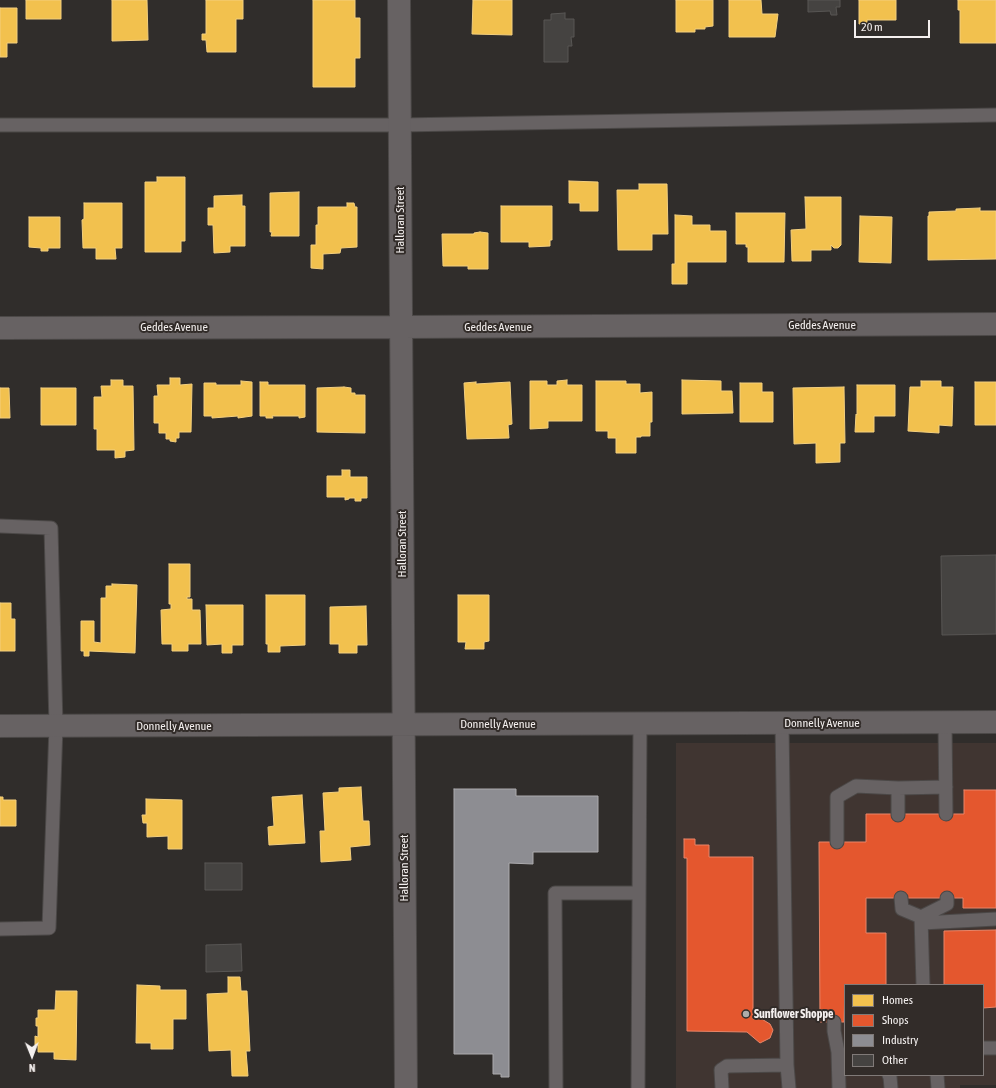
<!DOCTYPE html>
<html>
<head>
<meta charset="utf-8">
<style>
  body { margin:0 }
  #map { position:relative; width:996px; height:1088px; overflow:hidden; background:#302d2b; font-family:"Asap Condensed",sans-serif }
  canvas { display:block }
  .legend { position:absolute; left:844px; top:984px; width:140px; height:92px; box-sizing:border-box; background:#322c29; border:1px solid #807a78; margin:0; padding:5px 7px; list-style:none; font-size:12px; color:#f4f0ef }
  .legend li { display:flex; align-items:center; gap:8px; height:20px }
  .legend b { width:20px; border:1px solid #807a78 }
  .north { position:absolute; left:12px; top:1036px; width:40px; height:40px; -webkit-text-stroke:3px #322c29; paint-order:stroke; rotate:179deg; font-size:11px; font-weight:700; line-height:16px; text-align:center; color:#f4f0ef }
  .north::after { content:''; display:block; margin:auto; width:14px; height:18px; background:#f4f0ef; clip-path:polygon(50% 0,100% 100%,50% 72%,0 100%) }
  .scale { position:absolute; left:854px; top:20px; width:76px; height:18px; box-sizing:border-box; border:2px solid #f4f0ef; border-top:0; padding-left:5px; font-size:12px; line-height:14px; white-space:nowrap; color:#f4f0ef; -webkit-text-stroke:3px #322c29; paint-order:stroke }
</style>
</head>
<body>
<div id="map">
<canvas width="996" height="1088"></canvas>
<ul class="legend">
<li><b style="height:11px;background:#f2c14e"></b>Homes</li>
<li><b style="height:11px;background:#e4572e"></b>Shops</li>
<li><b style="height:11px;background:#8d8d92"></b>Industry</li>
<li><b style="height:11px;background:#454341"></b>Other</li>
</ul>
<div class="north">N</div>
<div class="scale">20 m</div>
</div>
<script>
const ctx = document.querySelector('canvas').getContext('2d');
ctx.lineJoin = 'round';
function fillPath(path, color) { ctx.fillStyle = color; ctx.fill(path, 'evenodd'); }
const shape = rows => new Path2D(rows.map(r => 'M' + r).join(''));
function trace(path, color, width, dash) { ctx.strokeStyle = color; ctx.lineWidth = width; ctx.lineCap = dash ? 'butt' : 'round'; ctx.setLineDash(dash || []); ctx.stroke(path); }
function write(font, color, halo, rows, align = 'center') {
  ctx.font = font + ' "Asap Condensed",sans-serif'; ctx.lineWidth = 4; ctx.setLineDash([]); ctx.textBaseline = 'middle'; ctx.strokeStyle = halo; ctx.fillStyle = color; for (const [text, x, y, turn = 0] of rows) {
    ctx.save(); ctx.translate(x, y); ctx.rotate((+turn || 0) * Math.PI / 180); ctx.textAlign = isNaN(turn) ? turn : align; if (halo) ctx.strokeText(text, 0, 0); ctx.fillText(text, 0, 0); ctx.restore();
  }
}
fillPath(shape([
  [676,743,996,743,996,1085,960,1085,960,1088,676,1088],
  [845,985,983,985,983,1075,845,1075]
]), '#403531');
const homes = shape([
  [26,0,61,0,61,19,26,19,26,0],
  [112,0,147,0,148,40,112,41,112,0],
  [206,0,243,0,243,19,236,19,236,52,207,52,206,40,202,40,202,34,206,34,206,0],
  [313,0,355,0,355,18,360,18,360,58,355,58,355,87,313,87,313,0],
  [473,0,512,0,512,35,472,34,473,0],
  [676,0,713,0,713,26,705,27,705,29,695,29,695,32,676,32,676,0],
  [729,0,761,0,762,14,778,14,775,37,729,37,729,0],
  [859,0,896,0,896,20,867,20,867,23,859,24,859,0],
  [958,0,996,0,996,43,960,43,960,10,958,10,958,0],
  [0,8,17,8,17,43,7,43,7,57,0,57,0,8],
  [157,177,185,177,185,241,181,241,181,252,145,252,145,182,157,182,157,177],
  [569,181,598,182,598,211,580,211,580,203,569,203,569,181],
  [639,184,667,184,668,234,652,234,652,250,618,250,617,190,639,190,639,184],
  [299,192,299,236,271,236,272,232,270,232,270,193,299,192],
  [242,195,242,206,245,206,245,246,230,246,230,252,214,253,213,225,208,225,208,208,214,208,214,196,242,195],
  [805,197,841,197,841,245,838,248,834,248,831,245,831,250,811,250,811,261,792,261,791,230,806,229,805,197],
  [84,203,122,203,122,248,115,248,116,259,96,259,96,248,83,248,82,220,84,219,84,203],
  [347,203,354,203,355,207,357,207,357,247,341,248,340,253,323,254,323,269,311,268,311,245,316,245,316,225,318,225,318,207,347,207,347,203],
  [501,206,552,206,552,240,550,240,550,246,529,247,529,242,501,242,501,206],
  [980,208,980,211,996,211,996,259,928,260,928,216,929,216,929,212,956,211,956,209,980,208],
  [736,213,785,213,784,262,748,262,748,247,746,247,746,244,736,244,736,213],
  [675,215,692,216,692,225,710,225,710,231,726,231,726,262,687,262,687,284,672,284,672,264,675,264,675,215],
  [860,216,892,217,891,263,859,262,860,216],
  [29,217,60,217,60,248,48,248,48,251,41,251,41,248,29,247,29,217],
  [480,232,488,233,488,269,468,269,468,266,443,266,442,234,474,234,474,233,480,232],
  [170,378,180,378,180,385,192,384,191,432,179,432,179,438,176,438,176,442,170,441,170,439,166,439,166,433,159,433,159,423,154,423,154,396,158,396,157,385,170,385,170,378],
  [111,380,123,380,123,386,133,386,134,450,125,451,125,457,115,458,115,450,97,450,97,429,94,429,94,397,102,397,101,386,111,386,111,380],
  [567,380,567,385,582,385,582,421,548,421,548,428,530,429,530,381,547,381,547,385,557,385,557,381,567,380],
  [682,380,721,381,721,391,732,391,733,413,682,414,682,380],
  [241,381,252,382,252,416,238,418,238,416,212,418,212,416,204,416,204,383,216,383,216,385,241,385,241,381],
  [596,381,626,381,626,384,640,384,640,393,652,392,652,422,650,422,650,436,641,436,641,437,636,437,636,453,616,453,616,438,608,438,608,431,596,431,596,381],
  [921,381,941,381,941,387,953,387,952,426,939,425,939,433,908,431,910,387,921,387,921,381],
  [260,382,268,382,268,385,305,385,305,417,299,418,299,416,272,416,273,418,266,418,266,416,260,416,260,382],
  [476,382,476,384,510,382,512,424,508,425,509,438,467,439,464,383,476,382],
  [975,382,996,382,996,425,975,425,975,382],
  [740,383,762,383,762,392,773,392,773,422,740,422,740,383],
  [857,385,895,385,895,416,874,416,874,432,855,432,856,414,857,415,857,385],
  [344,387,351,388,351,393,355,393,355,395,365,395,365,433,317,432,317,388,344,387],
  [844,387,845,443,840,443,840,462,816,463,816,443,794,444,793,388,844,387],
  [0,388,9,388,10,418,0,418,0,388],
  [41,388,76,388,76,425,41,425,41,388],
  [342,470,350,470,350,477,367,477,367,498,361,498,361,501,355,501,355,498,349,498,349,499,345,500,345,497,327,497,327,476,342,476,342,470],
  [169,564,190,564,190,597,187,597,187,599,192,599,192,610,200,610,201,644,188,644,188,651,172,651,172,644,162,644,161,610,171,609,171,604,169,604,169,564],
  [112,584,137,585,135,653,89,651,89,656,84,656,84,651,81,651,81,621,94,621,94,642,101,643,101,598,106,598,106,586,112,586,112,584],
  [266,595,305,595,305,645,280,646,280,652,268,652,268,644,266,644,266,595],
  [458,595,489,595,489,641,484,642,484,649,465,649,466,642,458,642,458,595],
  [0,603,11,603,11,619,15,619,15,651,0,651,0,603],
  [206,605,243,605,243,645,232,645,232,653,222,653,222,644,207,645,206,605],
  [366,606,367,645,357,645,357,653,339,653,339,644,330,644,330,607,366,606],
  [361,787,363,821,369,821,370,845,350,847,351,860,321,862,320,831,325,831,323,793,339,792,339,788,361,787],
  [302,795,305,843,269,845,268,827,274,826,272,797,302,795],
  [0,797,3,797,3,800,16,800,16,826,0,826,0,797],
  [146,799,182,800,182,849,168,849,168,836,147,837,147,823,143,823,142,815,146,815,146,799],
  [228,977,240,977,241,991,247,991,250,1051,246,1051,248,1076,232,1076,231,1050,209,1051,207,994,228,993,228,977],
  [137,985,160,986,160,990,186,990,186,1019,173,1019,173,1049,151,1049,151,1043,136,1043,137,985],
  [56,991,77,991,76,1060,54,1059,54,1052,38,1052,38,1045,35,1045,35,1036,38,1037,38,1026,36,1026,36,1018,38,1018,38,1010,55,1010,56,991]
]);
fillPath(homes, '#f2c14e');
trace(homes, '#f3cf7e', 1);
const shops = shape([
  [964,790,996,790,996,908,963,908,963,898,866,898,866,933,886,933,886,985,845,985,844,1022,820,1022,819,842,866,842,866,814,964,814,964,790],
  [684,839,695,839,695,845,709,845,709,857,753,857,753,1019,760,1018,770,1024,773,1030,770,1038,760,1043,747,1032,687,1031,687,858,684,858,684,839],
  [996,930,996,1007,983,1008,983,985,944,985,944,931,996,930]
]);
fillPath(shops, '#e4572e');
trace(shops, '#e98568', 1);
const industry = shape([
  [454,789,516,789,516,796,598,796,598,852,533,852,533,864,509,863,509,1077,501,1077,501,1074,493,1074,493,1054,454,1054,454,789]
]);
fillPath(industry, '#8d8d92');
trace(industry, '#acabae', 1);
const building = shape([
  [808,0,840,0,840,7,836,7,837,15,831,15,830,11,808,12,808,0],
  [565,13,565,19,574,19,574,37,571,37,572,46,568,46,568,62,544,62,544,20,551,20,551,14,565,13],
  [996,555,996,634,942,635,941,556,996,555],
  [205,863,242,863,242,890,205,890,205,863],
  [241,944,242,971,206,972,206,945,241,944]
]);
fillPath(building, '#454341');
trace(building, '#585654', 1);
const service = shape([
  [0,125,399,125,996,115],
  [0,526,51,528,56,726,49,928,0,929],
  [945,722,946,814],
  [782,723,787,1065,789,1088],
  [898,815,898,788,946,787],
  [837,842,837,797,856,786,898,788],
  [901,898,902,909,921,917],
  [922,923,996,919],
  [923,985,921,917,947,904,947,898],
  [834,1022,834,1031,838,1052,839,1088],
  [983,1048,996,1048],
  [889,1075,890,1077,891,1088],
  [937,1075,938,1088],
  [556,1088,555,893,639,893],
  [638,1088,640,724],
  [722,1088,721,1070,727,1066,787,1065]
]);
const minor = shape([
  [399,0,406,1088],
  [0,328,401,327,996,324],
  [0,726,996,722]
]);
trace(service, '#4b4847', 15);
trace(minor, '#4b4847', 24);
trace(service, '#676263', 13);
trace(minor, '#676263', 22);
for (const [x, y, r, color] of [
  [746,1014,4,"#afacaa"]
]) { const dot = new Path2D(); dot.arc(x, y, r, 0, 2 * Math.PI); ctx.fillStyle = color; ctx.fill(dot); trace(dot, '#322c29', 1.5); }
write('12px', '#f4f0ef', '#322c29', [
  ["Halloran Street",400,220,-90],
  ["Geddes Avenue",822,325],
  ["Geddes Avenue",174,327],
  ["Geddes Avenue",498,327],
  ["Halloran Street",402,544,-90],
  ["Donnelly Avenue",822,723],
  ["Donnelly Avenue",498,724],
  ["Donnelly Avenue",174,726],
  ["Halloran Street",404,868,-90]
]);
write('bold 12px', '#f4f0ef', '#322c29', [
  ["Sunflower Shoppe",754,1014]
], 'left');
</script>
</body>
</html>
